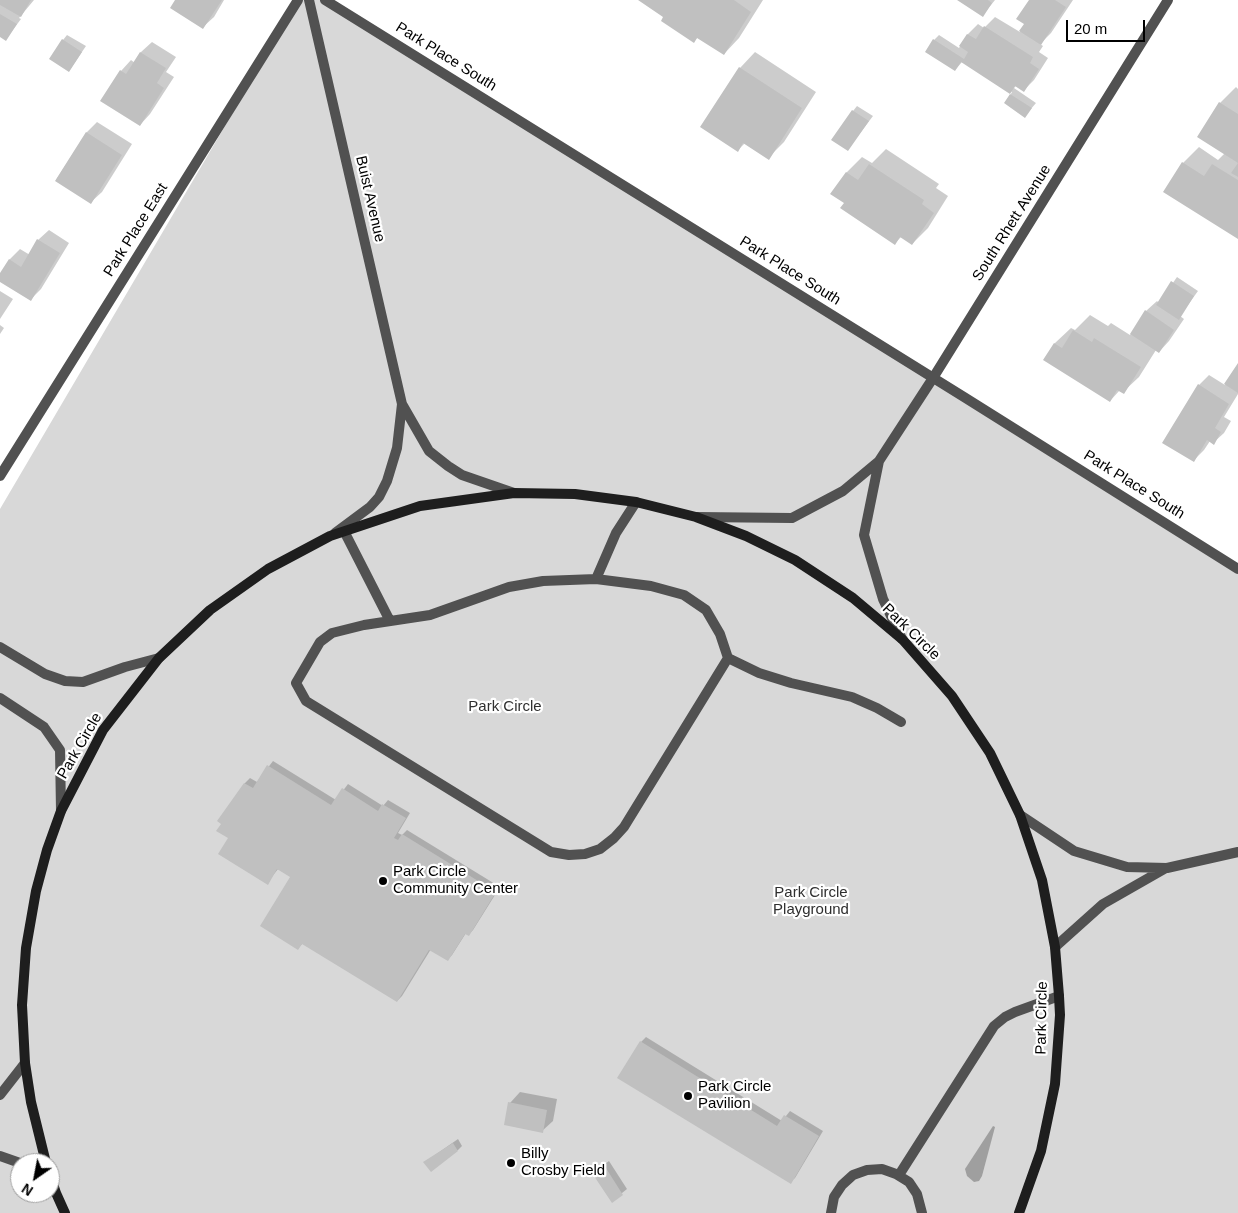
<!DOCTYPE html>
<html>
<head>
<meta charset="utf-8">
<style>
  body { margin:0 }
  #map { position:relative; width:1238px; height:1213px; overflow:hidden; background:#fff; font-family:Arial,sans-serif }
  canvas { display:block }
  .north { position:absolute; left:10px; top:1153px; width:50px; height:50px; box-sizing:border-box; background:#fff; border:1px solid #999; border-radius:50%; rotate:213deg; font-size:14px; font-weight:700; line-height:20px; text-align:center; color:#000 }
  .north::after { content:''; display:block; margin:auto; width:18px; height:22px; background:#000; clip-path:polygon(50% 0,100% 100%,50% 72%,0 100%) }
  .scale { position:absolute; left:1066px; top:20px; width:79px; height:22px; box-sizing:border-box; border:2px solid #000; border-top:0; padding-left:6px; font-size:15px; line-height:18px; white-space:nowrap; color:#000; -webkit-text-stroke:4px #fff; paint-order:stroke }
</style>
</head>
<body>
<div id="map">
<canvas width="1238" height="1213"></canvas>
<div class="north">N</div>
<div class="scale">20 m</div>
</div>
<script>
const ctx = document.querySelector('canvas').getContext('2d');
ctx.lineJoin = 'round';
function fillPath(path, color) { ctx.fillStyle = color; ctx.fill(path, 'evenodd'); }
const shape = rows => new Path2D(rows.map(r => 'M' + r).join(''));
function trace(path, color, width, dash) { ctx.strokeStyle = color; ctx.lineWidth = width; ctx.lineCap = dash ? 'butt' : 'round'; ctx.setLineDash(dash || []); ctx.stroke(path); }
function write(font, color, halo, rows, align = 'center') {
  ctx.font = font + ' Arial,sans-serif'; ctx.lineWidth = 4.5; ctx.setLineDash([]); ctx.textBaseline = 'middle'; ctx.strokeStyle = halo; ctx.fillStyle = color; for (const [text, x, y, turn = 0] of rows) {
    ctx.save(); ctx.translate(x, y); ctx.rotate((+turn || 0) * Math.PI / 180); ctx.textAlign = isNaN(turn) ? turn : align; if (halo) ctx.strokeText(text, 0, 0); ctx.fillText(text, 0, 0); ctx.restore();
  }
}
fillPath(shape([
  [299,0,325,0,1238,570,1238,1213,0,1213,0,509],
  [20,1163,50,1163,50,1193,20,1193]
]), '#d8d8d8');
fillPath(shape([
  [993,1126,995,1127,982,1176,979,1181,974,1182,967,1176,965,1169]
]), '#9f9f9f');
fillPath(shape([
  [0,0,34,0,19,18,21,19,6,39,0,35],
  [177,0,224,0,214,17,203,27],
  [640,0,763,0,739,38,724,54,698,37,694,41,665,16],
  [960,0,995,0,983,15],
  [1030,0,1073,0,1051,33,1040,44,1043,46,1039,52,1048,58,1034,80,1024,90,1016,86,1014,88,1036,103,1025,116,1006,103,1012,92,962,62,955,70,934,40,939,35,959,48,968,34,978,24,984,28,995,17,1020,32,1026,23],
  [67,35,86,46,69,71,63,40],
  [152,42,176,57,166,72,174,77,150,114,140,125,121,71,131,60,135,63,141,52],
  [755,52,816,92,784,142,768,158,745,143,738,150,740,68],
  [1236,87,1238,89,1238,237,1183,163,1199,147,1218,160,1225,153,1220,103],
  [857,106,873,116,848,149,853,111],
  [97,122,132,144,102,192,91,202,56,180,87,132],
  [886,149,939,184,936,188,948,196,928,228,912,244,901,237,895,243,845,202,832,194,847,172,862,157,872,163],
  [49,230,69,243,41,289,31,299,0,281,0,276,10,259,20,249,30,255,38,240],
  [1177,277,1198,291,1180,316,1184,319,1169,341,1159,352,1156,350,1139,377,1123,392,1120,390,1110,401,1045,360,1055,343,1071,328,1075,330,1090,315,1108,326,1111,323,1130,335,1146,311,1157,301,1159,303],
  [0,291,13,299,0,319],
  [0,325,4,328,0,334],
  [1238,366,1238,394,1224,417,1231,421,1224,433,1213,443,1210,441,1204,450,1193,461,1199,385,1209,375,1225,385],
  [273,761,336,800,348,784,383,806,388,800,410,813,398,833,402,835,407,830,500,887,473,930,468,935,466,933,452,955,447,960,431,949,402,996,397,1001,303,943,298,948,292,877,278,869,267,883,229,838,222,823,219,821,245,783,250,778,257,782],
  [646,1037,782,1121,790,1111,823,1131,795,1178,790,1182,641,1042],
  [520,1092,557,1099,553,1121,542,1131,510,1103],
  [458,1139,462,1146,458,1150,425,1162],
  [609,1161,627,1189,612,1201,593,1173]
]), '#0003');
fillPath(shape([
  [0,0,31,0,21,17,0,5],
  [175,0,222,0,203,29,170,8],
  [638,0,734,0,751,12,724,55,697,38,694,43,661,21,663,17],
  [957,0,988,0,992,3,983,17],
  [1029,0,1055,0,1066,7,1041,45,1019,31,1024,24,1016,19],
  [0,14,17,24,6,41,0,37],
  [984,26,1033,57,1030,63,1039,69,1024,92,1015,86,1010,94,961,62,955,71,925,52,933,39,964,59,968,52,959,46,967,34,976,39],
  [62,39,82,52,69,72,49,59],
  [140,52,166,68,157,83,164,88,140,126,100,101,120,70,126,74],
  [739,67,802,108,769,160,743,143,738,152,700,127],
  [1010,94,1032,108,1025,118,1004,103],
  [1219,102,1238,114,1238,163,1197,137],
  [852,110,869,121,848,151,831,140],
  [86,132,122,155,91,204,55,181],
  [1182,162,1204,176,1212,164,1238,180,1238,239,1163,192],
  [1238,163,1238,177,1231,173],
  [869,164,924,200,922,204,934,213,912,245,900,237,895,245,840,208,844,203,830,194,846,172,858,180],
  [37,239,60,253,31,301,0,282,0,273,9,259,21,267],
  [1171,281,1194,296,1179,320,1156,305],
  [1145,310,1174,330,1159,353,1130,334],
  [1073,330,1092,342,1094,338,1141,367,1124,394,1117,390,1110,402,1043,360,1054,343,1062,348],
  [1238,363,1238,393,1224,384],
  [1198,384,1229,404,1215,428,1221,432,1214,445,1207,440,1194,462,1162,443],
  [267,765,331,805,342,788,378,811,382,804,406,818,394,838,398,840,402,834,496,892,469,936,465,934,448,961,429,950,397,1002,302,944,298,950,260,926,290,877,277,869,268,885,218,854,228,838,216,831,221,824,217,821,244,783,253,788],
  [640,1041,777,1126,784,1115,819,1136,791,1184,617,1078],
  [508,1102,547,1110,543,1133,504,1125],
  [453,1143,458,1151,431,1172,423,1162],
  [604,1165,623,1195,612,1203,592,1173]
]), '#c0c0c0');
trace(shape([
  [344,531,390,621],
  [596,579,616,533,636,502],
  [728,658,624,827,614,838,600,849,585,854,569,855,551,852,306,701,296,683,320,642,332,633,364,625,430,615,509,587,543,581,596,579,651,586,684,595,706,610,720,634,728,658,759,673,791,683,852,697,877,708,901,722],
  [899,1175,994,1026,1005,1017,1015,1012,1059,996],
  [831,1213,834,1197,842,1185,853,1175,867,1170,882,1169,896,1174,909,1182,917,1194,922,1213]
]), '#515151', 10);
trace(shape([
  [325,0,964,397,1238,569],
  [0,476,298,0],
  [0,1095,25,1063],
  [0,1156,20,1163]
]), '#515151', 10);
trace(shape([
  [309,0,402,404,429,451,448,466,462,475,514,493],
  [879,461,864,535,883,599,902,639],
  [697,517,792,518,843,491,879,461,933,378,1168,0],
  [335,533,370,507,379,497,387,481,397,448,402,404],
  [0,647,45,674,65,681,83,682,125,667,159,658],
  [0,698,44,727,60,750,61,811],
  [1020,815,1074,851,1127,867,1167,868,1238,852],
  [1055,947,1103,904,1166,868]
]), '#515151', 10);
trace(shape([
  [46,1163,31,1102,25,1063,22,1005,26,948,36,891,47,850,61,811,103,730,159,658,210,610,268,569,330,536,420,506,514,493,575,494,636,502,696,517,746,536,795,560,853,598,903,640,952,696,990,753,1020,815,1042,880,1055,947,1059,996,1060,1015,1055,1084,1041,1151,1019,1213],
  [50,1175,56,1193,65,1213]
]), '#1e1e1e', 10);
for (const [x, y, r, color] of [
  [383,881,5,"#000"],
  [688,1096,5,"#000"],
  [511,1163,5,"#000"]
]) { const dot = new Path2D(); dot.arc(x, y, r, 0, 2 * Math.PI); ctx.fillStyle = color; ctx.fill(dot); trace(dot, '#fff', 2); }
write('15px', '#000', '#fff', [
  ["Park Place South",446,57,32],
  ["Buist Avenue",370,199,77],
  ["South Rhett Avenue",1012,223,-58],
  ["Park Place East",136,230,-58],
  ["Park Place South",790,271,32],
  ["Park Place South",1134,485,32],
  ["Park Circle",911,632,44],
  ["Park Circle",80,746,-60],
  ["Park Circle",1042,1018,-89]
]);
write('15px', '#2f2f2f', '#fff', [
  ["Park Circle",505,707],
  ["Park Circle",811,893],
  ["Playground",811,910]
]);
write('15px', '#000', '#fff', [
  ["Park Circle",393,872],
  ["Community Center",393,889],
  ["Park Circle",698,1087],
  ["Pavilion",698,1104],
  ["Billy",521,1154],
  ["Crosby Field",521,1171]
], 'left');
</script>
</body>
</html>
